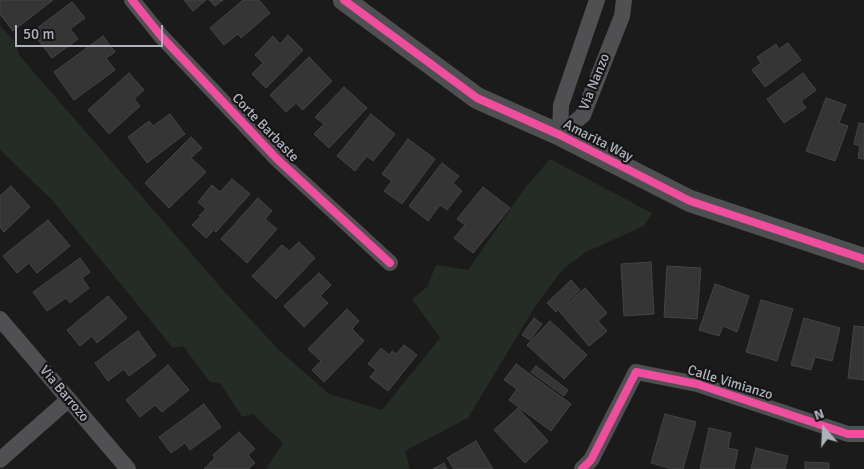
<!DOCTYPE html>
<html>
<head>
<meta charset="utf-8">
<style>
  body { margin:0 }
  #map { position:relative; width:864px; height:469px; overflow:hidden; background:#1b1b1b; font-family:Signika,sans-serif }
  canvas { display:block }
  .north { position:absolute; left:799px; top:404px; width:50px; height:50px; -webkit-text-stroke:4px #151517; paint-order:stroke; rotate:341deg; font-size:14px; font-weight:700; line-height:20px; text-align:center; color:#aeb2ba }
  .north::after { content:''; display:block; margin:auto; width:18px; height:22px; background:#aeb2ba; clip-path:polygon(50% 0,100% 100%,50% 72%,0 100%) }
  .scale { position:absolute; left:15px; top:25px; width:148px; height:22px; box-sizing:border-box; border:2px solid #aeb2ba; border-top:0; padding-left:6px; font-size:15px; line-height:18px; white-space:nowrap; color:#aeb2ba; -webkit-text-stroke:4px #151517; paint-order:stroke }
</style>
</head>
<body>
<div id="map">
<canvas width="864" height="469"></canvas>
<div class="north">N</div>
<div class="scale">50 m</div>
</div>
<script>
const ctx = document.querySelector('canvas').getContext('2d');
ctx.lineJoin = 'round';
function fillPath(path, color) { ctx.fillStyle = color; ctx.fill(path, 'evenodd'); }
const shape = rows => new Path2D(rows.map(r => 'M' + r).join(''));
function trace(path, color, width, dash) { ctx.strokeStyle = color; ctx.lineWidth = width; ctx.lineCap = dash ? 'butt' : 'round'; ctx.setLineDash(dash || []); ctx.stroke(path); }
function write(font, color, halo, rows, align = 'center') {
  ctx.font = font + ' Signika,sans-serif'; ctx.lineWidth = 4.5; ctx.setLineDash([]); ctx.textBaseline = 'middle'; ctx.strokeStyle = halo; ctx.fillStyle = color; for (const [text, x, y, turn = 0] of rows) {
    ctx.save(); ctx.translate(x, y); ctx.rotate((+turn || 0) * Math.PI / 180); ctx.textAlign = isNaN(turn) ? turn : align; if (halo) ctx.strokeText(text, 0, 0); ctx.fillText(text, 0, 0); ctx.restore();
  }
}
fillPath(shape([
  [0,26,17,44,19,55,224,291,279,350,329,394,382,410,440,338,412,299,427,287,436,265,468,270,525,188,550,159,652,213,644,226,586,252,563,269,536,305,468,418,405,451,410,469,266,469,283,443,253,414,242,417,220,383,210,382,183,346,173,348,51,199,0,150]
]), '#252b25');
const building = shape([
  [0,0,53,0,13,31,0,14,0,0],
  [184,0,206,0,193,11,184,0],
  [209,0,223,0,215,6,209,0],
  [243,0,259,0,270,13,241,38,238,34,224,45,210,28,243,0],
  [72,2,85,18,70,29,78,39,52,58,32,32,72,2],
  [288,35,303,50,266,88,252,74,263,63,255,55,273,36,280,44,288,35],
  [103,36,115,52,106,58,115,70,74,100,54,72,103,36],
  [788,43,801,60,765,87,752,70,761,63,757,57,776,44,779,49,788,43],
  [309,57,332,81,303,110,296,103,286,112,270,95,309,57],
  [129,73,144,90,134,99,140,106,109,134,88,110,129,73],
  [803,73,816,90,801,101,806,108,784,123,767,99,803,73],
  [344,87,367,108,329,148,314,134,324,124,315,117,344,87],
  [826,98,846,105,839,123,848,126,835,161,806,151,826,98],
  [170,114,185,134,147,163,128,137,149,121,153,126,170,114],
  [371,114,395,134,373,161,367,156,355,171,337,156,371,114],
  [859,123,864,124,864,159,858,158,860,146,854,144,859,123],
  [191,137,202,148,191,158,206,172,169,208,145,183,191,137],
  [408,139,435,159,402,204,384,191,392,181,382,174,408,139],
  [442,163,459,176,453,183,462,191,447,210,440,205,428,221,409,206,442,163],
  [232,179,250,194,216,232,199,216,206,209,198,202,212,185,220,192,232,179],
  [11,186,30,207,4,232,0,227,0,196,11,186],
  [483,187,510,208,473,253,454,238,465,225,457,219,483,187],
  [258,198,272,211,265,219,277,229,247,263,221,239,258,198],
  [199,218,213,231,206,238,192,225,199,218],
  [48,220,70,246,37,273,29,263,17,273,3,256,48,220],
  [299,242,315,258,276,299,252,276,282,245,289,251,299,242],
  [80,258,90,272,82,278,89,288,70,303,66,298,47,311,33,292,80,258],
  [651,262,654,314,624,316,621,264,651,262],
  [667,266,701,268,697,319,664,317,667,266],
  [319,273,331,285,320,296,328,303,304,327,284,306,319,273],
  [571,280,580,290,556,312,547,303,571,280],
  [715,284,749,296,737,332,723,326,719,336,699,330,715,284],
  [585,288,607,313,598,321,607,331,589,346,559,311,585,288],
  [108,296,127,318,97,343,92,336,80,346,67,330,108,296],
  [761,300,793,309,777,361,746,352,761,300],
  [347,309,359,321,352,329,364,341,324,382,312,370,321,361,308,349,347,309],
  [534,318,542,324,530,340,522,335,534,318],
  [804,318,840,328,832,361,815,357,811,370,791,365,804,318],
  [550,321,587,355,564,379,527,345,550,321],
  [854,326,864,327,864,380,848,378,854,326],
  [138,331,156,356,129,376,124,369,108,381,95,363,138,331],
  [404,345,417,355,388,391,370,377,376,370,368,364,381,348,389,355,392,351,396,354,404,345],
  [516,364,571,404,551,431,509,400,517,389,504,380,516,364],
  [168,365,189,390,162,412,155,405,140,417,126,400,168,365],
  [536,366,568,390,564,396,531,372,536,366],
  [204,404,221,427,190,450,185,443,171,453,159,437,204,404],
  [518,408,548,441,525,463,494,430,518,408],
  [665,414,696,422,683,469,673,469,651,463,665,414],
  [709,428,731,433,728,448,738,450,734,469,700,469,709,428],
  [239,432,255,449,248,455,255,463,248,469,204,469,215,458,213,455,239,432],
  [476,441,493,469,454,469,447,458,476,441],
  [756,448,788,456,785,469,751,469,756,448],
  [805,462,829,463,829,469,805,469,805,462],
  [444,463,447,469,433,469,444,463]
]);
fillPath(building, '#353536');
trace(building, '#444447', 1);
trace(shape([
  [132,0,161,36,277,159,390,263],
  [560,135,583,115,622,16,624,0],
  [560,135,561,105,597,0],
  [0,319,128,469],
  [0,460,68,400],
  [582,469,591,460,636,372,697,384,848,434,864,434]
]), '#505053', 16);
trace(shape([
  [344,0,477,98,560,135,690,201,864,259]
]), '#4e4f51', 22);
trace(shape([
  [132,0,161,36,277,159,390,263],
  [344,0,477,98,560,135,690,201,864,259],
  [582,469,591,460,636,372,697,384,848,434,864,434]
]), '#ef4d9e', 8);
write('14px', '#aeb2ba', '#151517', [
  ["Via Nanzo",595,82,-68],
  ["Corte Barbaste",265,128,46],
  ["Amarita Way",598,141,27],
  ["Calle Vimianzo",730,383,17],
  ["Via Barrozo",64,394,50]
]);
</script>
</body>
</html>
